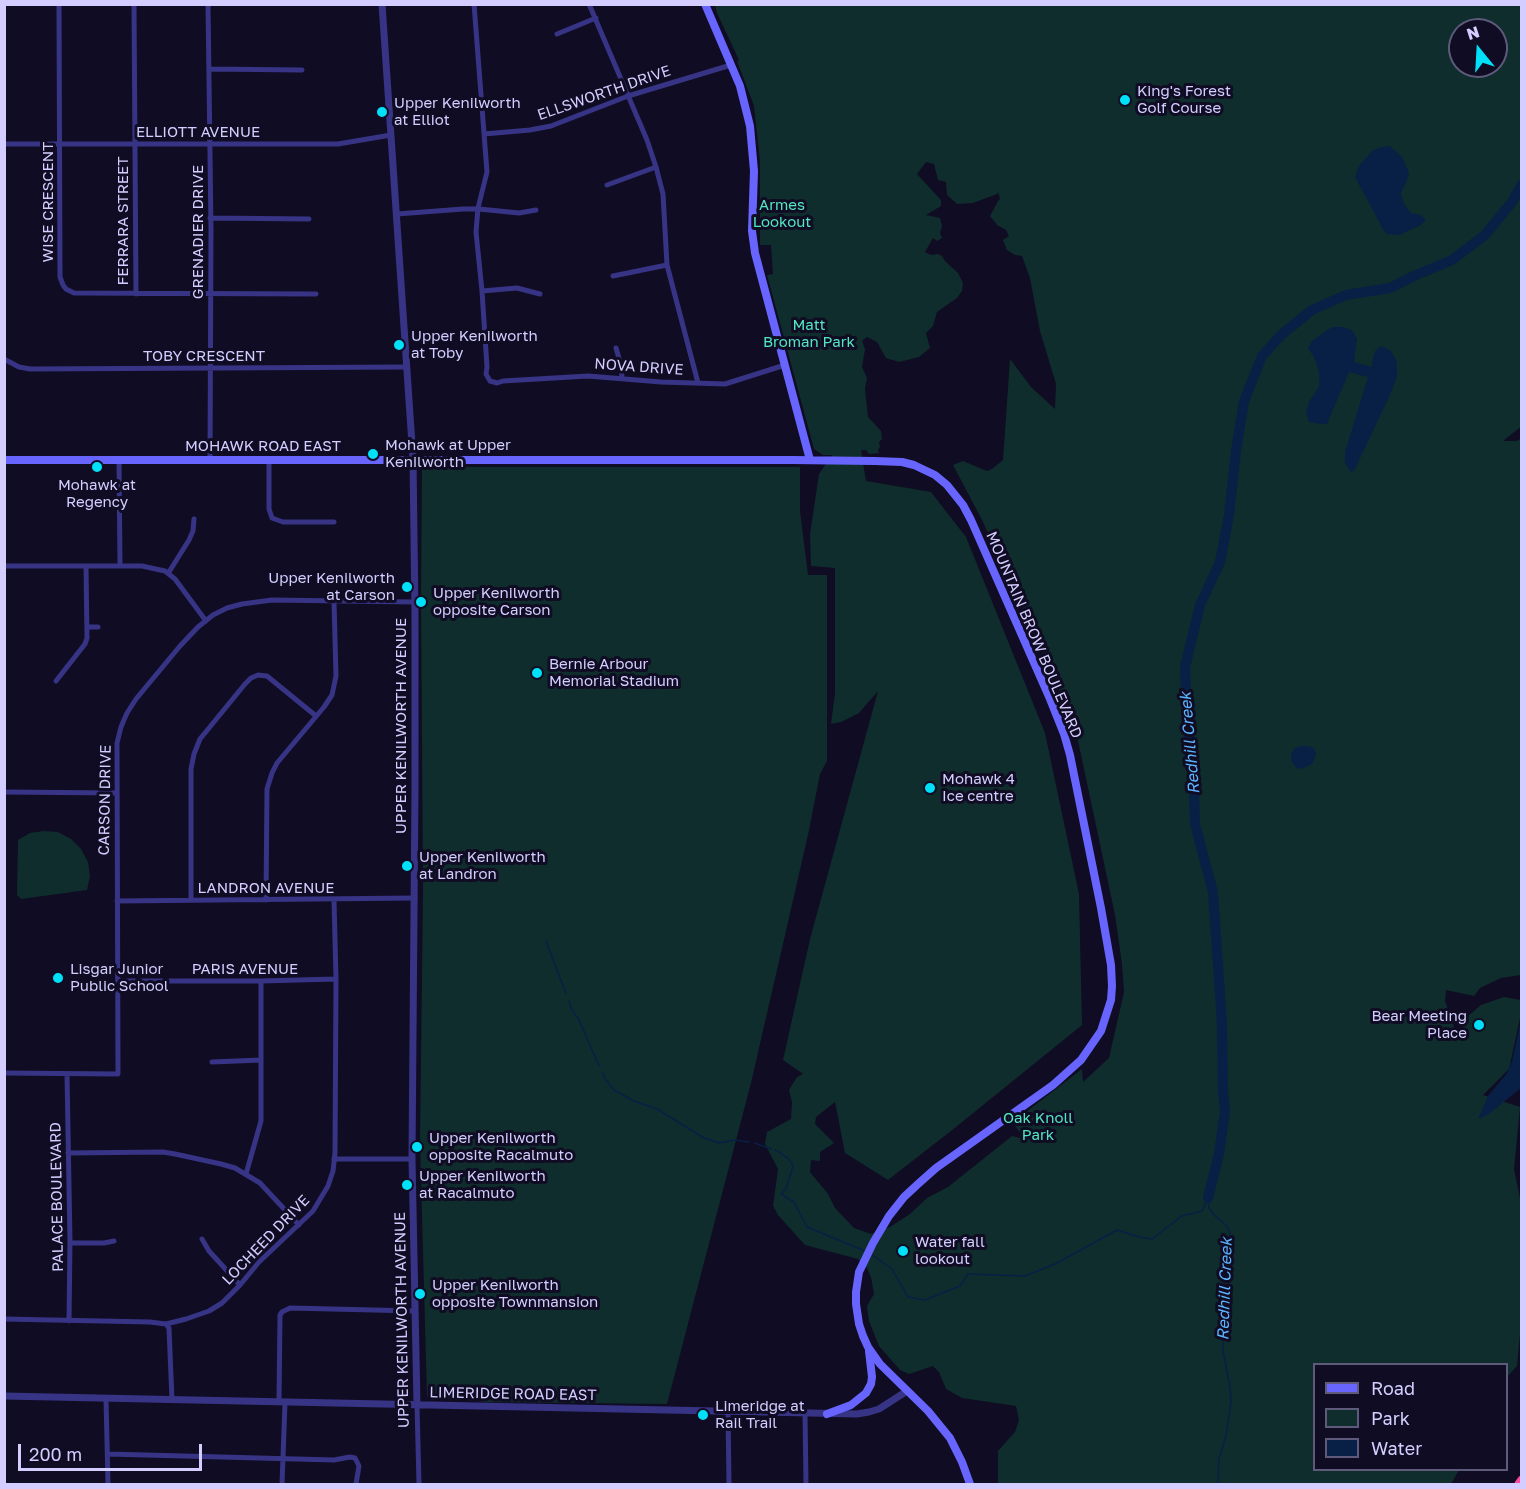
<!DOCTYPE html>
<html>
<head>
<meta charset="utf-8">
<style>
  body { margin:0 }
  #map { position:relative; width:1526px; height:1489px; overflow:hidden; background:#100c23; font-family:"Golos Text",sans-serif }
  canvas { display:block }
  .frame { position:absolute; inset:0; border:6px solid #d3ceff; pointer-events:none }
  .legend { position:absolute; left:1313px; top:1363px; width:195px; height:108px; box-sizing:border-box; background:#100c23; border:2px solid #5e5a7b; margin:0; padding:8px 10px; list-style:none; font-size:18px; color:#d3ceff }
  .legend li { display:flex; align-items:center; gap:12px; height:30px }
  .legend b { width:30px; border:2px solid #5e5a7b }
  .north { position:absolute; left:1448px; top:18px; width:60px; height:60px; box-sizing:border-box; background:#100c23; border:2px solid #5e5a7b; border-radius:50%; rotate:342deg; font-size:16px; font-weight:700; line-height:24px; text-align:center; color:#d3ceff }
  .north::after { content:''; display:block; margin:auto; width:21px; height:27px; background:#00e1f9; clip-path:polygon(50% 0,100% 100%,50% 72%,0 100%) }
  .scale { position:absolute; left:18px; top:1444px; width:184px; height:27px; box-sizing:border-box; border:3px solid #d3ceff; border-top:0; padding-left:8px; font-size:18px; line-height:21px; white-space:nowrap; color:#d3ceff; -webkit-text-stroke:4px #100c23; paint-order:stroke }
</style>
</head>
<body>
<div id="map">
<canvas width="1526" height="1489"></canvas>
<div class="frame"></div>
<ul class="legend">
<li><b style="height:8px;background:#6865ff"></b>Road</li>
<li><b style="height:16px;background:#0f2d2c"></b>Park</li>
<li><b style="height:16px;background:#081f46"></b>Water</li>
</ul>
<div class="north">N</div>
<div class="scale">200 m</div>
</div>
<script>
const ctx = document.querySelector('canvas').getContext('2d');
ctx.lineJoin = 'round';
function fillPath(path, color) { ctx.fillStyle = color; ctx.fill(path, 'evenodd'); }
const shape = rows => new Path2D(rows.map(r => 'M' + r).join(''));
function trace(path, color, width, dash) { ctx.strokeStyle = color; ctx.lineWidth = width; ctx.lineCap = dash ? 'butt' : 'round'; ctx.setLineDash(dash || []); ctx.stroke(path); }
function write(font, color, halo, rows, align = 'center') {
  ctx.font = font + ' "Golos Text",sans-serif'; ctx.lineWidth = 6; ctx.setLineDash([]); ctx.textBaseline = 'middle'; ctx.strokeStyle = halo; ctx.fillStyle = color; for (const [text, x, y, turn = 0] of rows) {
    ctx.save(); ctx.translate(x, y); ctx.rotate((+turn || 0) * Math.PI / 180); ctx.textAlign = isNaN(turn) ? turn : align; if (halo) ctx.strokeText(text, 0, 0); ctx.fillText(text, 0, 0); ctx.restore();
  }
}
fillPath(shape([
  [715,5,1521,5,1522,426,1503,441,1516,441,1521,439,1521,975,1501,978,1480,988,1474,996,1446,990,1445,1001,1458,1038,1461,1022,1481,1005,1504,997,1521,1000,1521,1014,1509,1069,1483,1095,1520,1107,1514,1169,1522,1208,1522,1312,1517,1366,1507,1377,1506,1364,1314,1364,1314,1470,1459,1470,1451,1484,998,1484,998,1451,1015,1432,1019,1420,1016,1406,962,1398,946,1389,939,1372,933,1366,909,1374,900,1370,879,1346,869,1321,867,1306,874,1294,871,1277,867,1268,858,1259,805,1245,778,1215,773,1206,778,1169,765,1144,767,1132,791,1119,792,1102,789,1090,797,1077,803,1074,783,1060,810,939,878,691,859,713,841,722,831,724,835,693,835,568,811,566,810,534,819,474,832,455,823,455,814,449,767,275,773,274,771,245,760,245,760,162,754,106,737,61,739,60,717,13],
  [1460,30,1496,30,1496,66,1460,66],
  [926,162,934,164,938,180,946,182,947,195,957,204,973,203,997,194,998,192,1000,199,998,201,990,216,997,225,1006,230,1009,236,1003,240,1007,250,1015,255,1022,256,1030,278,1040,331,1056,384,1055,409,1031,387,1010,359,1003,460,992,469,987,471,963,461,953,465,982,520,1057,685,1077,736,1115,915,1122,964,1124,992,1109,1058,1083,1082,1082,1069,1013,1122,1024,1139,1012,1136,948,1187,927,1198,910,1214,890,1227,871,1234,854,1228,835,1208,828,1194,810,1172,811,1160,820,1161,820,1152,834,1143,815,1124,816,1117,835,1102,845,1153,888,1180,956,1127,1082,1025,1079,894,1045,733,966,537,931,492,866,481,862,457,861,450,866,450,869,454,879,453,878,450,880,447,879,442,882,439,881,431,868,417,865,389,867,378,862,367,865,349,862,341,867,337,877,342,886,358,899,362,919,357,930,348,926,333,933,326,937,312,957,298,962,291,963,283,958,273,945,261,942,256,938,254,931,255,925,252,933,238,937,241,942,238,940,233,942,226,940,218,926,215,941,206,941,200,917,174],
  [422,467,800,467,800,511,808,575,827,575,827,761,820,774,808,835,751,1083,667,1404,486,1402,427,1397,420,1142,423,891,421,598],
  [44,831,58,832,71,839,81,849,88,862,90,876,87,890,21,899,17,895,18,840,30,833]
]), '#0f2d2c');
fillPath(shape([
  [1390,146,1402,157,1408,171,1409,176,1401,193,1404,204,1411,213,1421,215,1426,220,1421,225,1399,235,1387,234,1384,231,1355,177,1359,166,1372,151,1382,147],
  [1332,327,1342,327,1352,330,1357,339,1354,362,1371,367,1375,351,1381,346,1391,351,1397,362,1397,377,1389,397,1354,471,1351,472,1345,463,1345,452,1368,377,1349,372,1327,424,1322,424,1309,422,1306,413,1309,402,1319,387,1319,372,1314,357,1308,348,1312,341],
  [1302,746,1308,746,1314,748,1316,754,1313,763,1306,767,1298,769,1292,763,1291,754,1295,748],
  [1521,1020,1521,1088,1489,1114,1478,1119,1488,1096,1507,1073,1512,1061]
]), '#081f46');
trace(shape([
  [546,941,566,994],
  [569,1001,572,1010,579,1020,599,1066],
  [602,1072,605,1079,614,1090,634,1101,657,1109,704,1138,719,1143,735,1140,749,1142],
  [755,1143,771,1149],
  [775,1150,779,1152,789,1159,793,1166,786,1189,781,1194,794,1202,807,1227,865,1251],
  [1208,1199,1209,1208,1215,1216,1227,1226,1230,1233,1226,1270,1223,1351,1230,1387,1231,1402,1226,1436,1219,1459,1218,1480,1217,1484],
  [872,1255,892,1269,908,1297,925,1300,960,1286,968,1274,1025,1276,1055,1264,1117,1230,1139,1237,1152,1239,1182,1216,1202,1211,1208,1198]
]), '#081f46', 1.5);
trace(shape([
  [1208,1198,1219,1154,1225,1111,1223,1091,1222,1024,1213,892,1195,824,1194,798,1196,778,1187,722,1185,667,1200,605,1220,562,1229,515,1236,451,1244,401,1262,356,1281,335,1312,310,1346,295,1390,288,1414,276,1452,260,1485,235,1512,202,1522,184]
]), '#081f46', 10);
trace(shape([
  [59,4,60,277,63,285,66,289,74,293,316,294],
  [134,4,136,294],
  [208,4,211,229,210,460],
  [474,4,487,172,478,208,476,232,482,291,487,367,486,374,490,381,497,383,503,381,588,376,661,382,725,384,785,365],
  [589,4,647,140,656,167,663,194,667,265,698,383],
  [557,34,596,18],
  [209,69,302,70],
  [484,134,530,130,551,126,628,96,731,65],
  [4,144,338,144,391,135],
  [607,185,656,167],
  [397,214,463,209,479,209,519,213,536,210],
  [210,218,309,219],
  [613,276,667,265],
  [482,291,517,288,540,294],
  [616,348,621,365,622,378],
  [4,359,19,367,30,369,406,367],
  [119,459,120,566],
  [269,460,269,509,272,518,283,522,334,522],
  [4,566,142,566,165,571,175,579,206,621],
  [169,572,189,540,193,531,194,519],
  [87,627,98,627],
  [56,681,85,644,87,638,86,566],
  [4,792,116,793],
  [191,899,191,769,194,754,200,739,245,684,251,678,258,675,267,676,316,716],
  [266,900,267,789,272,773,277,763,324,707,332,695,336,676,334,601],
  [117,901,415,898],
  [118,981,261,981,336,979],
  [212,1062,261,1060],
  [4,1073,118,1074,117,743,121,727,127,713,136,699,180,646,198,627,213,615,227,608,242,604,272,600,415,602],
  [67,1074,70,1241,69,1321],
  [68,1153,163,1152,175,1154,221,1164,235,1168,260,1183,299,1225],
  [334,1159,412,1159],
  [246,1174,261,1121,261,981],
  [202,1239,209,1251,240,1285],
  [70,1243,104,1243,114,1241],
  [4,1319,150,1322,166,1324,186,1319,209,1311,222,1303,240,1285,259,1262,313,1211,328,1186,333,1171,335,1153,336,979,334,900],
  [166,1324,169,1328,172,1400],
  [106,1399,108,1484],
  [279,1402,280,1315,282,1312,290,1308,415,1311],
  [417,1405,419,1484],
  [728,1411,729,1484],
  [805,1413,806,1484],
  [108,1454,334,1460,350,1457,355,1458,359,1466,356,1484],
  [282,1484,285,1403]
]), '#373485', 5);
trace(shape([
  [382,4,413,459,415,615,415,789,412,1159,417,1405],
  [4,1396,857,1414,869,1412,879,1409,907,1391]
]), '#373485', 7);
trace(shape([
  [705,4,740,86,750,126,754,171,752,231,755,253,810,460],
  [4,460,792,460,875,461,902,462,914,465,935,475,947,485,963,505,971,520,1050,699,1064,734,1070,755,1101,908,1111,965,1112,986,1111,1000,1101,1031,1081,1060,1053,1085,936,1168,918,1184,904,1197,889,1216,873,1243,859,1272,856,1292,856,1304,859,1324,863,1336,868,1347,880,1364,928,1411,950,1438,962,1462,970,1484],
  [827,1414,851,1405,866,1393,871,1384,872,1377,869,1351]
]), '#6865ff', 8);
trace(shape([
  [1519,1484,1522,1480]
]), '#ff49a1', 9);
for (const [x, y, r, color] of [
  [1125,100,6,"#00e1f9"],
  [382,112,6,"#00e1f9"],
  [399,345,6,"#00e1f9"],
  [373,454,6,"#00e1f9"],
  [97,467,6,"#00e1f9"],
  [407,587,6,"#00e1f9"],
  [421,602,6,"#00e1f9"],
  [537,673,6,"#00e1f9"],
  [930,788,6,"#00e1f9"],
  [407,866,6,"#00e1f9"],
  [58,978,6,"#00e1f9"],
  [1479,1025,6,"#00e1f9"],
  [417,1147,6,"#00e1f9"],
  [407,1185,6,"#00e1f9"],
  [903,1251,6,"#00e1f9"],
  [420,1294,6,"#00e1f9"],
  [703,1415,6,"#00e1f9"]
]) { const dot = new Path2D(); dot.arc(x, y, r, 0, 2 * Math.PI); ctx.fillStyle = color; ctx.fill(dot); trace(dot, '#100c23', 2); }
write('15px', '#d3ceff', '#100c23', [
  ["King's Forest",1137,91],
  ["Golf Course",1137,108],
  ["Upper Kenilworth",394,103],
  ["at Elliot",394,120],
  ["Upper Kenilworth",411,336],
  ["at Toby",411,353],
  ["Mohawk at Upper",385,445],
  ["Kenilworth",385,462],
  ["Mohawk at",97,485,"center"],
  ["Regency",97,502,"center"],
  ["Upper Kenilworth",395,578,"right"],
  ["at Carson",395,595,"right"],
  ["Upper Kenilworth",433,593],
  ["opposite Carson",433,610],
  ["Bernie Arbour",549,664],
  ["Memorial Stadium",549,681],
  ["Mohawk 4",942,779],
  ["Ice centre",942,796],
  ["Upper Kenilworth",419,857],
  ["at Landron",419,874],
  ["Lisgar Junior",70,969],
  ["Public School",70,986],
  ["Bear Meeting",1467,1016,"right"],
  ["Place",1467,1033,"right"],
  ["Upper Kenilworth",429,1138],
  ["opposite Racalmuto",429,1155],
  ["Upper Kenilworth",419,1176],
  ["at Racalmuto",419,1193],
  ["Water fall",915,1242],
  ["lookout",915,1259],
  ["Upper Kenilworth",432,1285],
  ["opposite Townmansion",432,1302],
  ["Limeridge at",715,1406],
  ["Rail Trail",715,1423]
], 'left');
write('15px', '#d3ceff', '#100c23', [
  ["ELLSWORTH DRIVE",604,93,-19],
  ["ELLIOTT AVENUE",198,132],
  ["WISE CRESCENT",48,202,-90],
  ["FERRARA STREET",123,221,-90],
  ["GRENADIER DRIVE",198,232,-90],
  ["TOBY CRESCENT",204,356],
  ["NOVA DRIVE",639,367,4],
  ["MOHAWK ROAD EAST",263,446],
  ["MOUNTAIN BROW BOULEVARD",1034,635,67],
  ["UPPER KENILWORTH AVENUE",401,726,-90],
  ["CARSON DRIVE",105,800,-89],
  ["LANDRON AVENUE",266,888],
  ["PARIS AVENUE",245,969],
  ["PALACE BOULEVARD",57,1197,-91],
  ["LOCHEED DRIVE",266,1240,-46],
  ["UPPER KENILWORTH AVENUE",402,1320,-91],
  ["LIMERIDGE ROAD EAST",513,1394,1]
]);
write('15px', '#52e7c1', '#100c23', [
  ["Armes",782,205],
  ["Lookout",782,222],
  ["Matt",809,325],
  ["Broman Park",809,342],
  ["Oak Knoll",1038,1118],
  ["Park",1038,1135]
]);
write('italic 16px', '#5cb4ff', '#100c23', [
  ["Redhill Creek",1190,743,-95],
  ["Redhill Creek",1225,1289,-88]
]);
</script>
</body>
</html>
